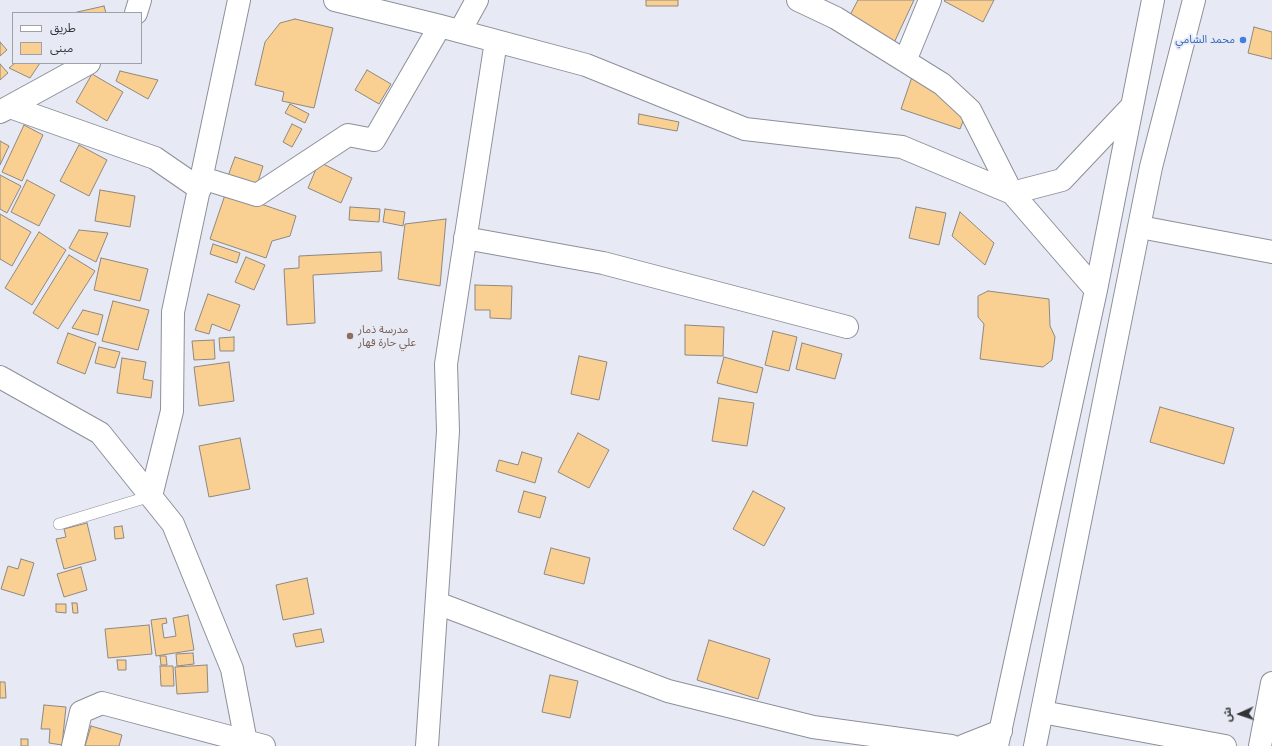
<!DOCTYPE html>
<html>
<head>
<meta charset="utf-8">
<style>
  body { margin:0 }
  #map { position:relative; width:1272px; height:746px; overflow:hidden; background:#e7eaf5; font-family:Raleway,"Noto Sans Arabic",sans-serif }
  canvas { display:block }
  .legend { position:absolute; left:12px; top:12px; width:130px; height:52px; box-sizing:border-box; background:#e7eaf5; border:1px solid #9fa1a9; margin:0; padding:5px 7px; list-style:none; font-size:12px; color:#333438 }
  .legend li { display:flex; align-items:center; gap:8px; height:20px }
  .legend b { width:20px; border:1px solid #9fa1a9 }
  .north { position:absolute; left:1220px; top:694px; width:40px; height:40px; -webkit-text-stroke:3px #e7eaf5; paint-order:stroke; rotate:267deg; font-size:11px; font-weight:700; line-height:16px; text-align:center; color:#333438 }
  .north::after { content:''; display:block; margin:auto; width:14px; height:18px; background:#333438; clip-path:polygon(50% 0,100% 100%,50% 72%,0 100%) }
</style>
</head>
<body>
<div id="map">
<canvas width="1272" height="746"></canvas>
<ul class="legend">
<li><b style="height:5px;background:#fff"></b>طريق</li>
<li><b style="height:11px;background:#f9cf92"></b>مبنى</li>
</ul>
<div class="north">ش</div>
</div>
<script>
const ctx = document.querySelector('canvas').getContext('2d');
ctx.lineJoin = 'round';
function fillPath(path, color) { ctx.fillStyle = color; ctx.fill(path, 'evenodd'); }
const shape = rows => new Path2D(rows.map(r => 'M' + r).join(''));
function trace(path, color, width, dash) { ctx.strokeStyle = color; ctx.lineWidth = width; ctx.lineCap = dash ? 'butt' : 'round'; ctx.setLineDash(dash || []); ctx.stroke(path); }
function write(font, color, halo, rows, align = 'center') {
  ctx.font = font + ' Raleway,"Noto Sans Arabic",sans-serif'; ctx.lineWidth = 3.5; ctx.setLineDash([]); ctx.textBaseline = 'middle'; ctx.strokeStyle = halo; ctx.fillStyle = color; for (const [text, x, y, turn = 0] of rows) {
    ctx.save(); ctx.translate(x, y); ctx.rotate((+turn || 0) * Math.PI / 180); ctx.textAlign = isNaN(turn) ? turn : align; if (halo) ctx.strokeText(text, 0, 0); ctx.fillText(text, 0, 0); ctx.restore();
  }
}
const building = shape([
  [646,0,678,0,678,6,646,6,646,0],
  [858,0,914,0,893,45,850,15,858,0],
  [945,0,994,0,983,22,944,1,945,0],
  [104,6,106,13,73,13,104,6],
  [295,19,333,28,314,108,282,101,284,92,255,85,265,42,280,23,295,19],
  [1254,27,1272,32,1272,59,1248,53,1254,27],
  [0,42,7,50,0,56,0,42],
  [15,63,40,63,30,78,9,68,15,63],
  [0,64,8,73,0,80,0,64],
  [367,70,391,84,379,104,355,90,367,70],
  [120,71,158,80,148,99,116,81,120,71],
  [92,74,123,92,107,121,76,102,92,74],
  [913,74,965,116,960,129,901,109,913,74],
  [290,104,309,114,305,123,285,113,290,104],
  [639,114,679,122,677,131,638,124,639,114],
  [292,124,302,129,292,147,283,142,292,124],
  [24,125,43,135,22,181,2,172,24,125],
  [0,141,9,146,0,165,0,141],
  [79,145,107,160,89,196,60,181,79,145],
  [235,157,263,166,257,185,228,176,235,157],
  [319,162,352,178,341,203,308,188,319,162],
  [0,175,21,186,7,213,0,209,0,175],
  [27,180,55,195,39,226,11,212,27,180],
  [100,190,135,196,130,227,95,221,100,190],
  [226,192,296,216,290,236,272,241,266,258,210,239,226,192],
  [350,207,380,209,379,222,349,220,350,207],
  [916,207,946,213,939,245,909,238,916,207],
  [385,209,405,212,403,226,383,222,385,209],
  [960,212,994,243,985,265,952,236,960,212],
  [0,214,31,232,12,266,0,259,0,214],
  [446,219,440,286,398,279,405,224,446,219],
  [79,230,108,233,96,262,69,248,79,230],
  [39,232,66,250,32,305,5,288,39,232],
  [213,244,240,253,237,263,210,254,213,244],
  [381,252,382,271,313,275,315,323,287,325,284,269,299,268,299,256,381,252],
  [69,255,95,271,58,329,33,313,69,255],
  [246,257,265,265,254,290,235,282,246,257],
  [101,258,148,269,140,301,94,290,101,258],
  [475,285,512,286,511,319,490,318,490,310,475,310,475,285],
  [988,291,1049,299,1050,326,1055,337,1052,360,1043,367,980,359,984,324,978,317,978,296,988,291],
  [208,294,240,305,230,331,212,324,209,334,195,330,208,294],
  [113,301,149,310,138,350,102,341,113,301],
  [83,310,103,315,98,335,72,328,83,310],
  [685,325,724,327,723,356,685,355,685,325],
  [773,331,797,337,789,371,765,365,773,331],
  [68,333,96,343,85,374,57,363,68,333],
  [234,337,234,351,220,351,219,338,234,337],
  [214,340,215,359,194,360,192,341,214,340],
  [802,343,842,354,835,379,796,369,802,343],
  [99,347,120,352,115,368,95,363,99,347],
  [579,356,607,362,599,400,571,394,579,356],
  [724,357,763,368,757,393,717,383,724,357],
  [122,358,146,362,143,379,153,381,151,398,117,393,122,358],
  [229,362,234,401,199,406,194,367,229,362],
  [719,398,754,403,747,446,712,441,719,398],
  [1160,407,1234,428,1224,464,1150,442,1160,407],
  [578,433,609,450,589,488,558,472,578,433],
  [240,438,250,489,209,497,199,446,240,438],
  [522,452,542,458,535,483,496,471,499,460,518,465,522,452],
  [524,491,546,497,540,518,518,512,524,491],
  [753,491,785,508,764,546,733,529,753,491],
  [87,523,96,560,64,569,56,539,66,537,64,529,87,523],
  [122,526,124,538,115,539,114,527,122,526],
  [551,548,590,558,584,584,544,574,551,548],
  [21,559,34,563,24,596,1,589,8,566,18,569,21,559],
  [81,567,87,590,64,597,57,574,81,567],
  [307,578,314,614,283,620,276,585,307,578],
  [72,603,77,603,78,613,73,613,72,603],
  [56,604,66,604,66,613,56,612,56,604],
  [188,615,194,650,156,656,151,620,166,618,167,623,162,624,164,638,176,636,173,618,188,615],
  [149,625,152,654,108,658,105,629,149,625],
  [321,629,324,642,296,647,293,634,321,629],
  [709,640,770,659,758,699,697,680,709,640],
  [193,653,194,664,177,666,176,654,193,653],
  [160,656,166,656,167,665,161,665,160,656],
  [117,660,126,660,126,670,118,670,117,660],
  [207,665,208,692,177,694,175,667,207,665],
  [160,666,173,666,174,686,161,686,160,666],
  [550,675,578,681,570,718,542,712,550,675],
  [0,682,5,682,6,698,0,698,0,682],
  [44,705,66,707,62,745,49,743,50,729,41,729,44,705],
  [91,726,122,735,119,746,85,746,91,726],
  [21,739,28,739,28,746,21,746,21,739]
]);
fillPath(building, '#f9cf92');
trace(building, '#8f8880', 1);
const lane = shape([
  [59,524,151,496]
]);
const street = shape([
  [335,0,440,26,586,65,745,129,902,147,1012,193,1096,290],
  [798,0,836,18,942,84,970,110,1012,193,1062,180,1132,106],
  [136,13,140,0],
  [460,31,477,0],
  [905,61,930,0],
  [7,108,89,63],
  [0,112,10,107,155,158,200,189],
  [202,178,257,195,348,135,374,140,440,26],
  [1140,227,1272,252],
  [465,238,603,263,847,327],
  [151,496,172,411,173,312,239,0],
  [437,603,668,691,813,727,951,746],
  [1042,712,1225,746],
  [73,746,81,712,102,703,264,746],
  [427,746,448,431,446,364,496,41],
  [963,746,1001,731],
  [997,746,1096,290,1153,0],
  [1260,746,1272,683]
]);
const secondary = shape([
  [0,377,100,433,173,524,232,669,246,742,248,746]
]);
const primary = shape([
  [1035,746,1151,167,1194,0]
]);
trace(lane, '#8c9099', 12);
trace(street, '#8c9099', 24);
trace(secondary, '#8c9099', 24);
trace(primary, '#8c9099', 24);
trace(lane, '#fff', 11);
trace(street, '#fff', 22);
trace(secondary, '#fff', 22);
trace(primary, '#fff', 22);
for (const [x, y, r, color] of [
  [1243,40,4,"#3f7fe0"],
  [350,336,4,"#8d6e63"]
]) { const dot = new Path2D(); dot.arc(x, y, r, 0, 2 * Math.PI); ctx.fillStyle = color; ctx.fill(dot); trace(dot, '#e7eaf5', 1.5); }
write('11px', '#366cbe', '#e7eaf5', [
  ["محمد الشامي",1235,40]
], 'right');
write('11px', '#785e54', '#e7eaf5', [
  ["مدرسة ذمار",358,330],
  ["علي حارة قهار",358,343]
], 'left');
</script>
</body>
</html>
